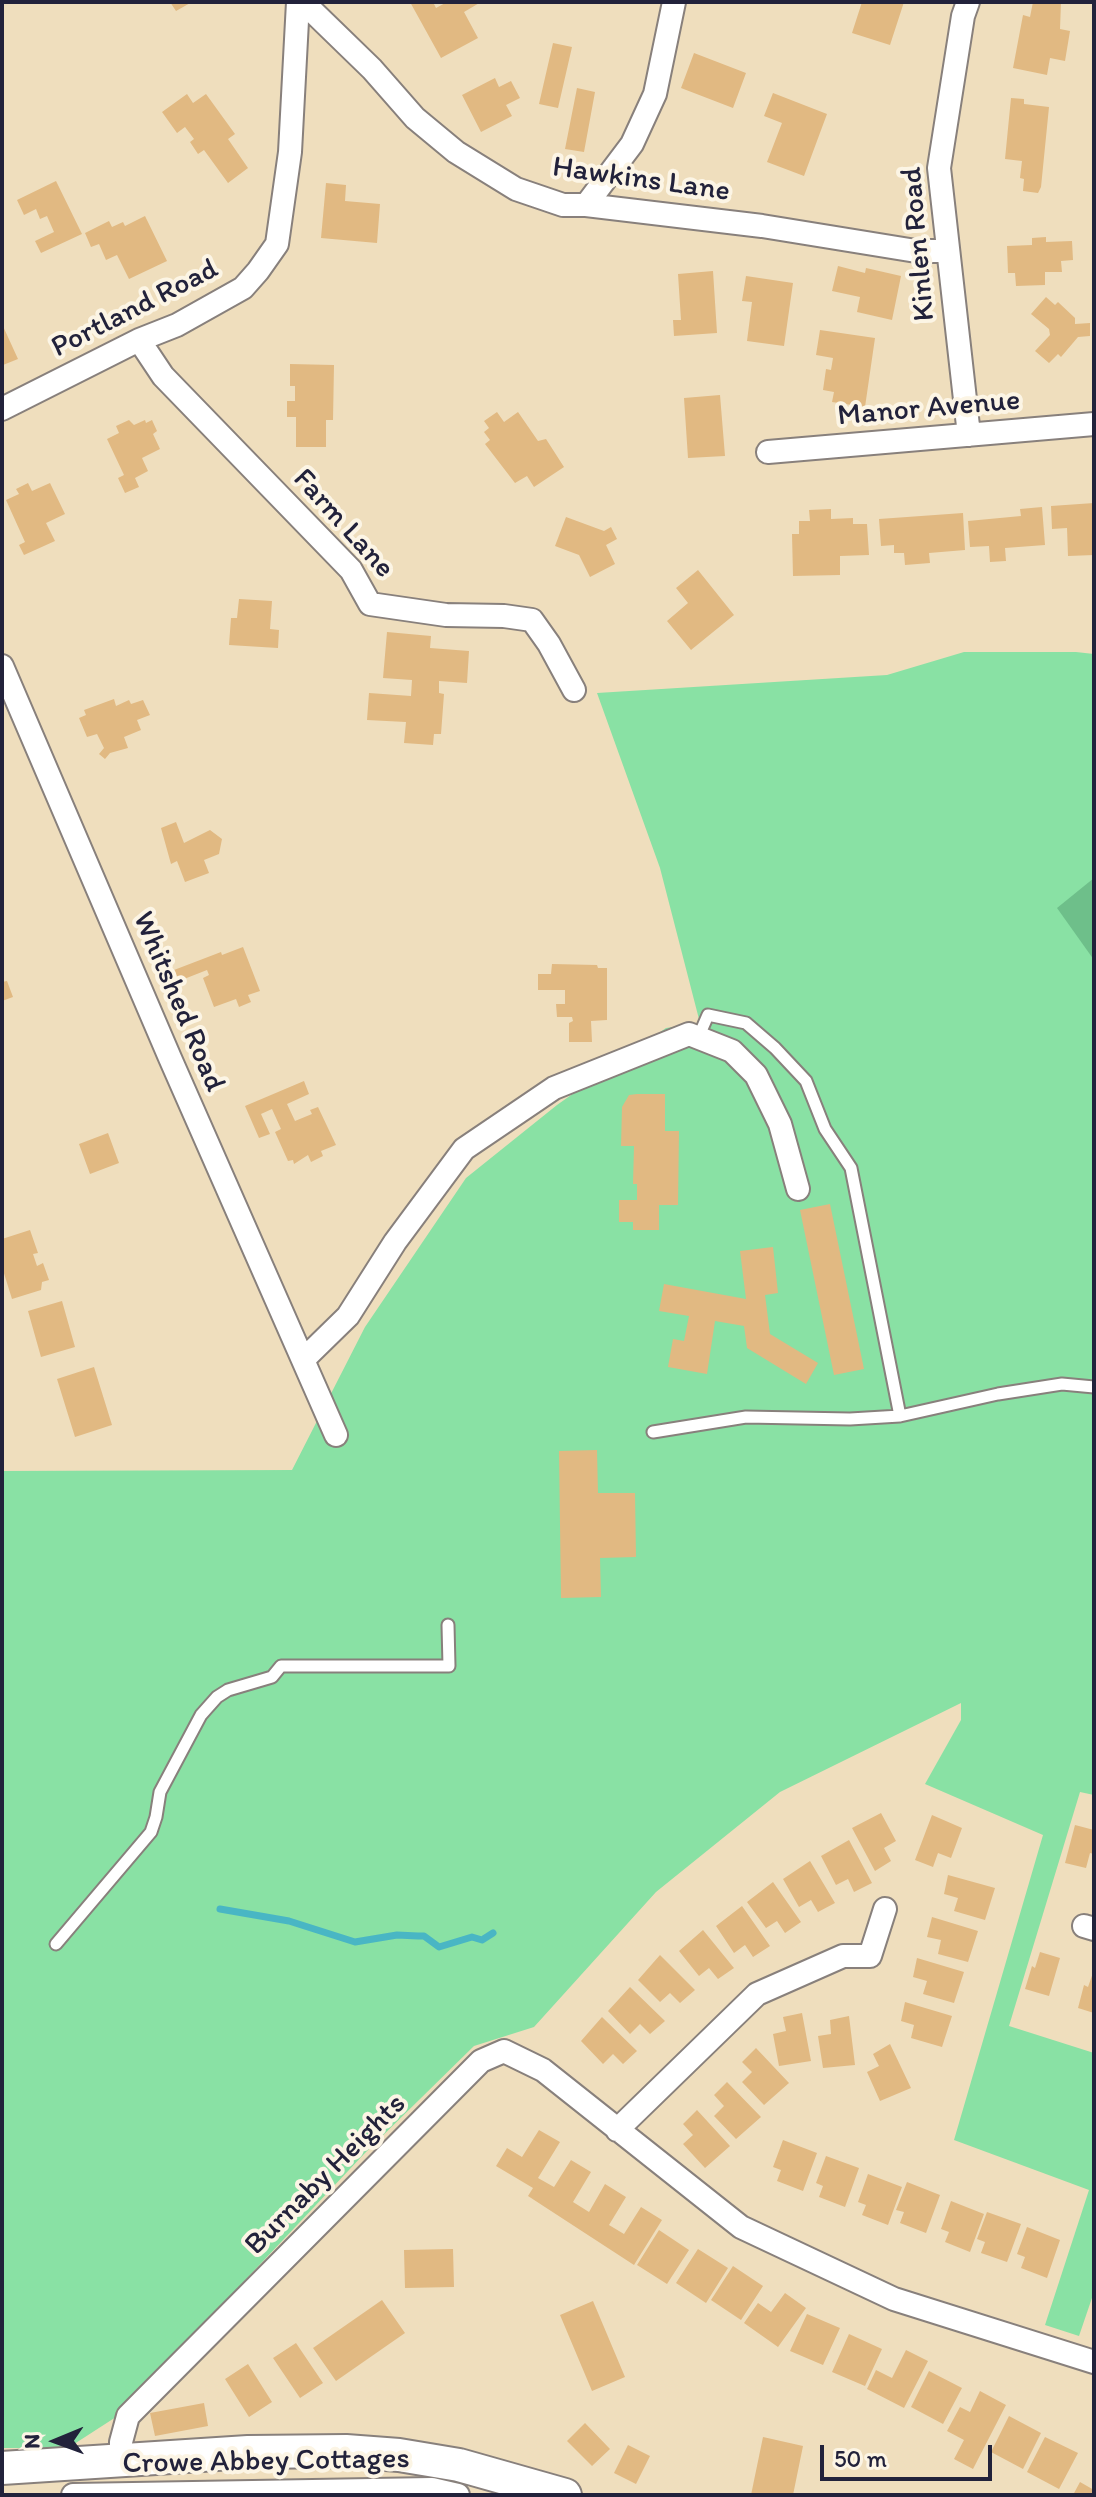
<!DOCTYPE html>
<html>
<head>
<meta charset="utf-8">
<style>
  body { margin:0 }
  #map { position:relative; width:1096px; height:2497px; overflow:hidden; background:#efdebd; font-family:Itim,sans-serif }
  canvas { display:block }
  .frame { position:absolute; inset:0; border:4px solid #22223b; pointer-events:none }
  .north { position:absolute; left:16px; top:2401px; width:80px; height:80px; -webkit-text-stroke:6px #fcf5e5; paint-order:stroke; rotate:269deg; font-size:22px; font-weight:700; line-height:32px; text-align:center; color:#22223b }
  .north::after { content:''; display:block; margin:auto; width:28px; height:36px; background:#22223b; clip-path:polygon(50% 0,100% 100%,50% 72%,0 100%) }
  .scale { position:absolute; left:820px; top:2445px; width:172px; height:36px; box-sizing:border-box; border:4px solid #22223b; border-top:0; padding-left:10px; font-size:24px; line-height:28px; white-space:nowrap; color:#22223b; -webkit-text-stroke:6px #fcf5e5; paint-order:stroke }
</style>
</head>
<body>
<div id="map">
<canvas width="1096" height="2497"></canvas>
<div class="frame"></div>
<div class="north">N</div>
<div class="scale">50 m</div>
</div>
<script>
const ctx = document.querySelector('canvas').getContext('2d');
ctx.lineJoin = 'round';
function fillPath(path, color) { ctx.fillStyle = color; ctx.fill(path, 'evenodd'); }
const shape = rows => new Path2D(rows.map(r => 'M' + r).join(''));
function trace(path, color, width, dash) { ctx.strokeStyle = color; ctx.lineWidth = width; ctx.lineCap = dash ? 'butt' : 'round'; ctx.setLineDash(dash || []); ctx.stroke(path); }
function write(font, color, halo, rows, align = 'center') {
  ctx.font = font + ' Itim,sans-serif'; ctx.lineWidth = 8; ctx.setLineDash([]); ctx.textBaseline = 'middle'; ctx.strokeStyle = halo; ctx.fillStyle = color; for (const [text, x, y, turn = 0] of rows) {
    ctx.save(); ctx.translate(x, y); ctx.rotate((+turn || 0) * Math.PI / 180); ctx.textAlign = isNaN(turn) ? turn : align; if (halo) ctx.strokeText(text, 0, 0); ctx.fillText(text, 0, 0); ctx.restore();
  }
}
fillPath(shape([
  [964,652,1076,652,1094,654,1094,1795,1080,1792,1009,2026,1094,2053,1094,2292,1079,2336,1045,2325,1089,2190,954,2140,1043,1835,925,1784,961,1720,961,1703,780,1792,656,1892,534,2027,474,2046,365,2153,116,2417,68,2448,2,2448,2,1471,292,1470,365,1327,466,1178,557,1105,666,1028,700,1023,660,868,597,693,887,675]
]), '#89e1a4');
fillPath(shape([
  [1094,878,1094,960,1057,908]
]), '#6ebf8a');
trace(shape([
  [220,1909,289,1921,355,1942,397,1935,418,1936,424,1936,439,1947,472,1937,482,1940,493,1933]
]), '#49b6c4', 7);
fillPath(shape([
  [170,2,192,2,176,11],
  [410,2,433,2,436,8,447,2,481,2,464,12,478,38,441,58],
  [862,2,904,2,890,45,852,33],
  [1033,2,1061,2,1060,29,1070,31,1065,61,1050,58,1047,75,1013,68,1023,15,1030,17],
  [553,43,572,47,558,108,539,104],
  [694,53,746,73,733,108,681,88],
  [495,78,499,87,511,81,520,98,506,105,512,116,481,132,462,95],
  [577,88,595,92,584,152,565,149],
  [773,93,827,114,804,176,767,162,782,123,764,116],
  [187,94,193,103,206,94,235,134,228,139,248,168,228,183,204,150,198,154,190,142,194,139,185,127,177,133,162,112],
  [1011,98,1024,99,1024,104,1049,107,1041,187,1038,193,1023,191,1024,179,1020,178,1022,161,1005,159],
  [56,181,82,234,41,253,35,241,54,232,47,216,40,219,36,209,24,215,17,200],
  [326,183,346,185,345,201,380,204,377,243,321,238],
  [145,216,167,261,129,279,117,255,106,260,99,244,91,247,85,233,109,221,112,227,123,222,125,226],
  [1046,237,1046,242,1072,241,1073,260,1061,261,1062,272,1045,272,1045,285,1016,286,1015,273,1008,273,1007,246,1032,245,1032,238],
  [838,266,865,273,866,268,901,276,892,320,857,312,860,297,832,291],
  [713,271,717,333,674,336,673,320,681,320,678,274],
  [746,276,793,283,784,346,747,341,752,302,742,301],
  [1046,297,1055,305,1058,302,1075,318,1075,324,1090,323,1090,336,1078,337,1061,357,1058,354,1049,363,1035,351,1050,335,1049,329,1031,314],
  [2,324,18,359,3,365,2,361],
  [820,330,875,338,865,407,832,402,834,392,823,390,826,369,831,370,833,358,816,355],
  [290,364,334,365,333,420,326,420,326,447,296,447,296,417,287,417,287,401,295,401,295,386,290,386],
  [720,395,725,456,688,458,684,398],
  [497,412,504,422,518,412,538,441,546,439,564,467,534,487,527,476,515,483,485,444,490,440,484,432,489,428,484,421],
  [129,420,134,425,145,420,146,423,152,420,157,431,153,434,160,449,142,458,148,471,135,478,139,487,125,493,118,478,124,475,107,439,119,433,116,426],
  [28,483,32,491,50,483,65,514,46,523,55,541,24,555,19,545,25,542,6,500,19,494,16,489],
  [1094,503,1094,555,1068,556,1067,528,1052,529,1051,506],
  [1042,507,1045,545,1005,548,1006,561,990,562,989,546,970,547,968,521,1021,516,1020,509],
  [831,509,831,519,853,518,853,524,867,524,869,555,840,556,840,575,793,576,792,534,799,534,799,521,810,521,809,510],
  [963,513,965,550,929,553,930,563,905,565,904,553,894,553,894,545,881,546,879,519],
  [566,517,604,531,611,527,617,539,606,545,615,564,590,577,579,555,555,546],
  [698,570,734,615,691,650,667,621,688,603,676,588],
  [239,599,272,601,270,629,279,630,278,648,229,645,231,618,237,618],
  [387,632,431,636,430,648,469,651,467,683,439,681,439,693,444,694,441,734,434,734,433,745,404,743,406,722,367,720,369,693,411,696,412,680,383,678],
  [114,699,116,706,129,700,131,704,143,700,150,715,137,720,141,730,124,737,128,748,110,753,105,759,99,754,104,748,97,734,87,737,79,718,86,715,84,710],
  [176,822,184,843,210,830,222,839,219,854,204,860,209,873,185,882,177,861,171,864,161,828],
  [243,947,260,991,248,995,251,1002,239,1007,236,999,214,1007,203,978,209,975,207,970,179,981,174,970,221,952,222,955],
  [552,964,597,965,598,968,607,968,607,1020,591,1021,592,1042,569,1042,569,1023,573,1021,572,1017,557,1017,556,1004,565,1004,565,990,538,990,538,974,551,974],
  [7,981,13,997,2,1001,2,982],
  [304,1081,309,1094,287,1104,295,1121,312,1114,310,1110,318,1107,336,1145,321,1151,323,1156,311,1162,308,1155,294,1164,293,1160,288,1161,275,1132,281,1129,272,1109,261,1114,270,1134,259,1138,245,1106],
  [637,1094,665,1094,665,1131,679,1131,678,1205,659,1205,659,1230,633,1230,633,1222,619,1222,619,1200,637,1200,637,1184,633,1184,634,1146,621,1146,622,1107,629,1095],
  [108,1133,119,1163,90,1174,79,1144],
  [830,1204,864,1369,834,1375,800,1210],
  [30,1230,38,1253,33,1254,37,1266,43,1263,49,1280,42,1282,41,1290,12,1299,2,1267,2,1239],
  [773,1247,778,1293,765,1295,770,1334,818,1363,806,1384,747,1348,744,1326,715,1321,707,1374,668,1367,673,1339,684,1341,689,1316,659,1311,664,1284,746,1299,740,1251],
  [62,1301,75,1347,41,1357,28,1311],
  [94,1367,112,1425,75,1437,57,1379],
  [597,1450,598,1493,635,1493,636,1557,600,1558,601,1597,561,1598,559,1451],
  [881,1813,896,1841,884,1848,891,1861,875,1871,852,1828],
  [932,1815,962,1828,951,1858,938,1853,933,1867,915,1860],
  [1075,1825,1094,1830,1094,1854,1090,1853,1086,1868,1065,1863],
  [849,1840,872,1883,854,1892,848,1879,836,1885,821,1856],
  [810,1861,835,1903,818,1912,811,1900,799,1907,783,1879],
  [948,1875,995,1888,985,1920,954,1911,958,1898,944,1894],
  [773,1882,801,1922,785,1933,777,1921,766,1928,747,1902],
  [742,1906,770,1946,753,1957,745,1945,734,1953,716,1926],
  [932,1917,978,1931,968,1962,938,1954,941,1940,927,1937],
  [703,1930,734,1968,718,1979,709,1968,699,1976,679,1951],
  [1040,1952,1060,1958,1049,1996,1025,1989,1032,1966,1035,1968],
  [660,1955,695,1990,680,2003,670,1993,660,2002,638,1980],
  [917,1958,964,1972,954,2003,923,1994,927,1981,913,1977],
  [1094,1970,1094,2013,1078,2008,1084,1985,1088,1987],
  [630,1987,665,2021,650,2034,640,2024,630,2034,608,2011],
  [905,2002,952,2016,942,2047,911,2038,914,2025,901,2021],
  [802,2013,811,2061,779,2066,773,2034,786,2031,783,2017],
  [849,2016,855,2065,823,2068,818,2036,831,2034,830,2020],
  [602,2017,637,2051,623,2064,613,2054,603,2064,581,2041],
  [890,2044,911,2088,880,2101,867,2072,879,2066,873,2054],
  [756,2048,789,2083,764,2105,742,2082,752,2072,742,2062],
  [727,2082,761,2117,736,2139,714,2116,724,2106,714,2095],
  [697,2110,730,2146,705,2168,683,2144,693,2135,683,2124],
  [539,2130,560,2142,538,2178,554,2187,571,2160,591,2172,573,2202,589,2212,605,2184,626,2197,609,2225,624,2234,641,2207,662,2220,634,2265,528,2196,533,2188,496,2166,507,2148,522,2157],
  [783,2140,817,2153,803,2191,777,2181,781,2170,773,2167],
  [826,2156,859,2168,845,2207,819,2197,823,2186,816,2183],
  [868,2174,902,2187,888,2225,862,2215,866,2205,858,2202],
  [907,2182,940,2195,926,2233,900,2223,904,2212,896,2210],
  [951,2201,984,2214,970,2252,945,2242,949,2232,941,2229],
  [987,2212,1021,2224,1007,2262,981,2253,985,2242,977,2239],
  [1027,2227,1060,2240,1047,2278,1021,2268,1025,2257,1017,2254],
  [659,2230,689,2250,667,2284,637,2265],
  [453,2249,454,2287,405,2288,404,2250],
  [698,2249,728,2268,706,2303,676,2283],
  [733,2266,763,2286,741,2320,711,2300],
  [785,2293,806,2308,778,2347,744,2323,758,2303,771,2312],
  [382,2300,405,2333,336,2381,313,2348],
  [593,2301,625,2377,592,2391,560,2315],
  [807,2314,840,2328,823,2365,790,2351],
  [849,2334,882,2349,865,2386,832,2372],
  [296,2343,323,2383,300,2398,273,2358],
  [906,2350,928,2361,904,2408,867,2389,876,2370,892,2378],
  [248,2364,272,2402,249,2417,225,2379],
  [929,2371,962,2388,943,2424,911,2407],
  [980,2391,1006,2405,973,2469,954,2459,964,2440,947,2431,960,2407,970,2412],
  [204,2403,208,2426,155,2436,150,2413],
  [1009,2416,1041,2433,1023,2469,991,2452],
  [585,2423,610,2449,592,2466,567,2441],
  [763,2437,803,2446,793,2495,751,2495],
  [1045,2437,1078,2453,1059,2489,1027,2472],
  [628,2445,650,2456,636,2484,614,2473],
  [1080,2482,1094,2490,1094,2495,1073,2495]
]), '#e1b982');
const service = shape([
  [698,1038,708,1015,746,1023,775,1048,806,1081,825,1129,851,1168,900,1416],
  [653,1432,746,1417,850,1419,900,1416,998,1394,1062,1384,1094,1387],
  [56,1944,151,1832,156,1817,160,1792,201,1715,217,1697,228,1690,272,1677,281,1666,449,1666,448,1625]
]);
const minor = shape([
  [303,2,372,69,415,118,456,152,516,189,563,205,586,205,762,226,916,251,946,251],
  [968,2,963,16,939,168,969,435],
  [586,205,632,144,655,94,674,2],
  [139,340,163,376,351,570,370,604,446,615,504,616,532,620,549,644,574,690],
  [2,409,139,340,177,325,243,288,258,271,277,244,290,152,298,2],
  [768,452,1094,424],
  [2,666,170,1058,336,1435],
  [304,1359,348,1316,395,1242,464,1149,554,1088,689,1034,732,1051,756,1075,780,1124,798,1189],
  [1084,1926,1094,1929],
  [617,2130,757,1994,843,1956,870,1956,885,1909],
  [121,2459,121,2442,128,2416,481,2061,504,2051,543,2070,741,2227,894,2299,1094,2362],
  [73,2495,432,2489,458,2495]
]);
const secondary = shape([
  [2,2468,248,2452,346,2451,399,2455,459,2465,565,2495]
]);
trace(service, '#88807c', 15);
trace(minor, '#88807c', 26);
trace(secondary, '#88807c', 36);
trace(service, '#fff', 11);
trace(minor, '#fff', 22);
trace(secondary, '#fff', 32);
write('30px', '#22223b', '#fcf5e5', [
  ["Hawkins Lane",641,180,8],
  ["Kinlen Road",919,244,-95],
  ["Portland Road",135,309,-27],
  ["Manor Avenue",929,409,-5],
  ["Farm Lane",343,524,48],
  ["Whitshed Road",178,1002,67],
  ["Burnaby Heights",326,2175,-45],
  ["Crowe Abbey Cottages",266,2462,-1]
]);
</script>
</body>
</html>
